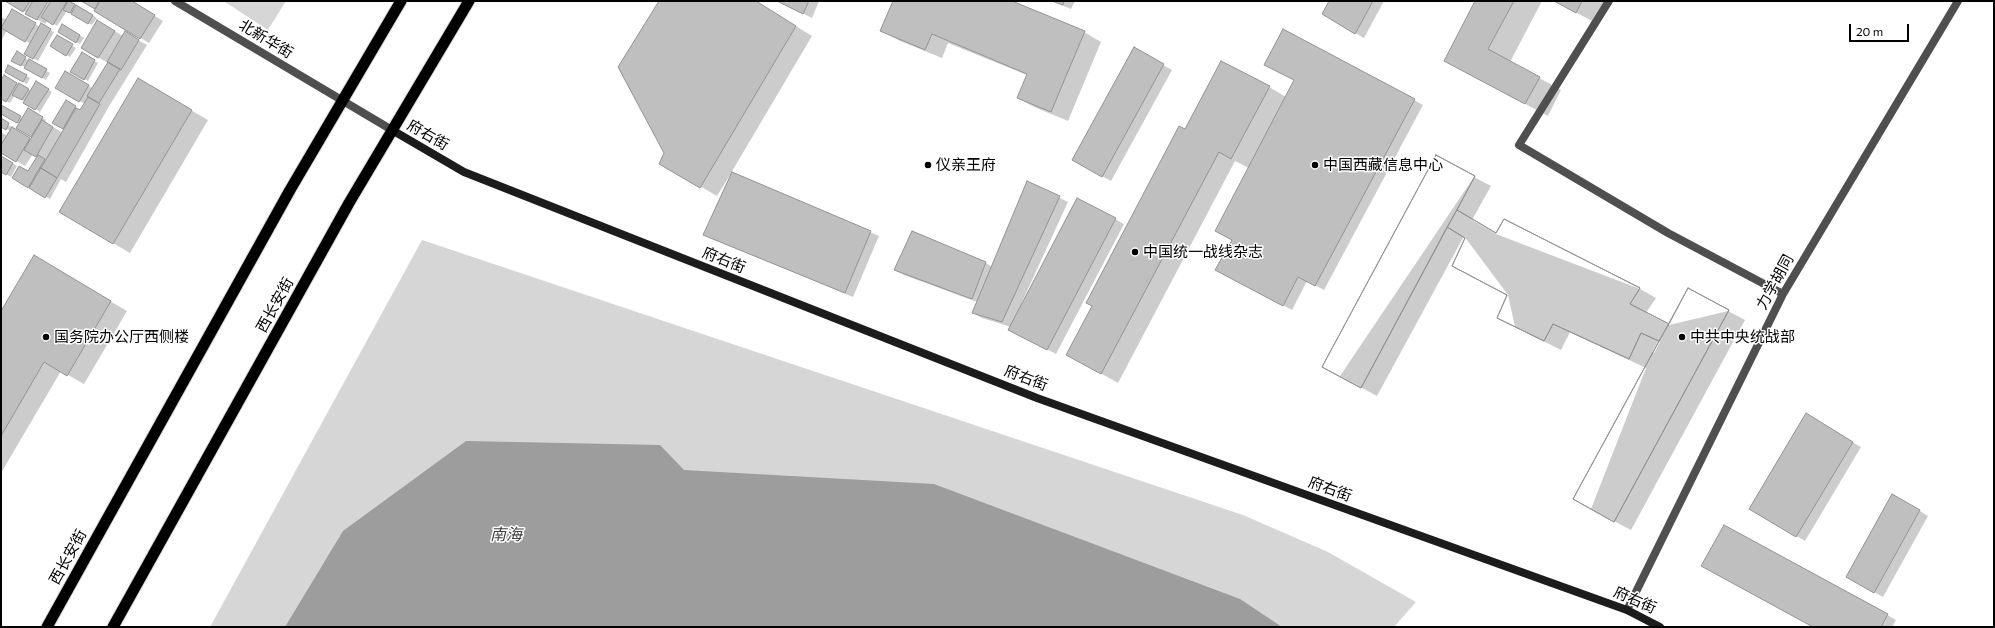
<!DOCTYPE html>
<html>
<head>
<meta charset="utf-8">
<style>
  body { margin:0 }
  #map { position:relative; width:1995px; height:628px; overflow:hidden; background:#fff; font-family:Commissioner,sans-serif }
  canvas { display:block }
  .frame { position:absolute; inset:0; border:2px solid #000; pointer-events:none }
  .scale { position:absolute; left:1849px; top:24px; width:60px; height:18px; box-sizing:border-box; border:2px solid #000; border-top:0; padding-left:5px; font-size:12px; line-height:14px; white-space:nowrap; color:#000; -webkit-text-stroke:3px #fff; paint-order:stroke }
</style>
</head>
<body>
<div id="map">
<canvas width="1995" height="628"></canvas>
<div class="frame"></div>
<div class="scale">20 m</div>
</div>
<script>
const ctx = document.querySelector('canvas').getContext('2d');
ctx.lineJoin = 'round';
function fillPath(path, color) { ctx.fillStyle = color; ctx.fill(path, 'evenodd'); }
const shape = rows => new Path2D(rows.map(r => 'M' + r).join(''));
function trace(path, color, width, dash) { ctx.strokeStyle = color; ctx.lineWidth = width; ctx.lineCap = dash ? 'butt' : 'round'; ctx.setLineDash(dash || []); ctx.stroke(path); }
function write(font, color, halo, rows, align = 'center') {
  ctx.font = font + ' Commissioner,"Noto Sans SC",sans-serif'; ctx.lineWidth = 3; ctx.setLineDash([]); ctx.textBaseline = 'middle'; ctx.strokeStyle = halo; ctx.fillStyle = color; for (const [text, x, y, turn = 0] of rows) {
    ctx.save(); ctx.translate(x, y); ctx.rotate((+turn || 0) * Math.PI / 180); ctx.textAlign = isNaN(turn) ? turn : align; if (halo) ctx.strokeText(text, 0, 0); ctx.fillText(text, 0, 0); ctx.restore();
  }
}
fillPath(shape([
  [226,1,286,1,268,30,225,2],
  [422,240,1243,515,1328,552,1416,602,1394,627,210,627]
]), '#d6d6d6');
fillPath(shape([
  [466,441,660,445,684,470,934,484,1240,599,1282,627,285,627,343,531]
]), '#9d9d9d');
fillPath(shape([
  [7,1,69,1,97,18,92,25,67,11,57,26,48,20,45,24],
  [83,1,130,1,163,21,149,43,95,11,96,9],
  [660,1,755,1,812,36,731,173,879,236,853,297,705,235,731,175,730,175,717,196,660,163,666,153],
  [778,1,819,1,812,18],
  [894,1,1009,1,1084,32,1101,42,1068,121,1034,107,1018,98,1027,75,948,43,942,58,898,40,881,30],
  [1051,1,1075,1,1071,9],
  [1331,1,1384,1,1364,38,1323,14],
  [1477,1,1542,1,1510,62,1561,90,1548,116,1467,73],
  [1554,1,1611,1,1598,24],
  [13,11,40,27,42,25,54,32,38,61,25,54,31,44,7,30,1,41,1,17,7,20],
  [98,21,123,36,125,33,147,45,108,108,66,182,61,179,50,199,13,178,28,172,38,157,33,154,25,166,2,152,1,154,1,132,7,136,10,131,1,126,1,120,31,140,32,137,17,128,20,124,1,113,1,107,23,119,28,109,46,120,45,122,63,133,65,129,54,122,66,101,81,110,85,104,56,88,65,72,94,89,108,63,82,48],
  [63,25,84,38,80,44,59,31],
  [57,36,76,48,70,57,51,46],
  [17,53,50,73,46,80,13,60],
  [82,54,98,63,88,81,72,72],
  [1163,65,1172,70,1111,181,1082,165],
  [9,66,30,78,27,84,6,71],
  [4,76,31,91,36,82,52,92,40,112,15,95,10,103,1,98,1,82],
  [138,80,208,120,130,253,60,212],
  [1269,87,1286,97,1414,100,1423,105,1324,290,1307,281,1292,310,1225,274,1249,168,1235,161,1118,383,1084,364,1185,131],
  [1,157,17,166,11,177,1,171],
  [1474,177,1491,186,1472,220,1496,234,1640,289,1656,298,1646,313,1669,325,1728,311,1745,320,1631,530,1591,509,1646,368,1570,332,1561,350,1515,327,1508,295,1464,236,1377,396,1340,376],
  [1658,341,1660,342,1654,353,1652,352],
  [1027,182,1068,202,1022,302,1023,303,1115,219,1124,224,1056,354,1018,334,1011,327,982,318,973,313,977,302,904,275,895,270,986,263,992,267],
  [34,257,127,311,84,384,61,371,1,473,1,313],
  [1806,415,1861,447,1805,541,1750,508],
  [1893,495,1928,516,1883,597,1847,577],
  [1887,615,1896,620,1892,627,1815,627]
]), '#0003');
const building = shape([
  [5,1,30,1,23,12,5,1],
  [33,1,48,1,37,20,25,14,33,1],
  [51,1,67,1,53,25,41,17,51,1],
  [68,1,75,4,70,13,63,10,68,1],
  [81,1,99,1,95,9,81,1],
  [100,1,132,1,155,15,140,39,94,11,100,1],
  [659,1,756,1,796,26,700,188,659,164,664,153,618,67,659,1],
  [777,1,809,1,803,14,777,1],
  [893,1,1012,1,1085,31,1051,112,1017,98,1027,74,932,34,925,50,880,31,893,1],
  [1052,1,1064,1,1063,5,1052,1],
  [1329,1,1373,1,1355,34,1322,14,1329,1],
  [1475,1,1514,1,1488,49,1540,77,1525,104,1444,61,1475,1],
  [1554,1,1582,1,1576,13,1554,1],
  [76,5,93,15,88,24,71,14,76,5],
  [12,9,36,23,25,42,1,28,12,9],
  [97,20,115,31,98,58,81,48,97,20],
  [41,23,51,29,33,59,24,54,41,23],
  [62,24,80,35,76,43,58,32,62,24],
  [1283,29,1415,99,1315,286,1298,277,1283,306,1215,270,1232,240,1215,231,1294,80,1264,65,1283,29],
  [125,31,139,40,121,70,107,62,125,31],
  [57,35,73,44,66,56,50,46,57,35],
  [1134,47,1164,64,1102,177,1072,160,1134,47],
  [17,51,26,57,21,66,11,61,17,51],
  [82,52,95,60,84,80,70,72,82,52],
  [29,59,47,69,42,78,24,68,29,59],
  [1221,61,1270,86,1231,159,1219,152,1101,374,1066,355,1092,306,1086,303,1179,126,1185,129,1221,61],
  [108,62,120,69,99,103,87,96,108,62],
  [8,65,27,75,23,82,5,72,8,65],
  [65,71,89,85,79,102,55,88,65,71],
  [4,75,17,83,6,102,1,99,1,80,4,75],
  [138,78,192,110,113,244,59,212,138,78],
  [36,81,49,89,35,110,23,103,36,81],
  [19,83,29,89,22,100,12,95,19,83],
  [88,97,100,104,57,178,41,168,76,108,80,110,88,97],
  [66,100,76,106,63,129,52,123,66,100],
  [1,105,21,116,17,123,1,114,1,105],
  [28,108,43,117,31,137,16,128,28,108],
  [1,118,9,123,6,130,1,127,1,118],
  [42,120,53,127,36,157,24,150,42,120],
  [12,127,30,138,16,162,1,153,1,145,12,127],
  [38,155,45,159,28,188,12,178,19,166,28,171,38,155],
  [1436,155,1475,176,1457,210,1496,233,1504,219,1640,288,1630,304,1669,324,1688,288,1729,310,1614,522,1573,499,1659,341,1641,333,1629,359,1553,324,1544,341,1497,318,1507,295,1452,266,1465,238,1447,227,1361,388,1322,367,1436,155],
  [1436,155,1475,176,1361,388,1322,367,1436,155],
  [1,156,13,163,6,175,1,172,1,156],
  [41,168,57,178,45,198,29,188,41,168],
  [732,172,871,231,845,293,703,235,732,172],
  [1027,181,1060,196,1002,322,972,313,1027,181],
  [1077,198,1116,218,1047,350,1008,330,1077,198],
  [1457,210,1496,233,1504,219,1640,288,1630,304,1669,324,1659,341,1641,333,1629,359,1553,324,1544,341,1497,318,1507,295,1452,266,1465,238,1447,227,1457,210],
  [912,231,986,262,972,299,894,270,912,231],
  [34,255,111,301,67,376,44,362,1,436,1,311,34,255],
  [1688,288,1729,310,1614,522,1573,499,1688,288],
  [1806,413,1853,442,1796,537,1749,509,1806,413],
  [1892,494,1920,510,1874,593,1846,577,1892,494],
  [1724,525,1888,614,1881,627,1813,627,1701,566,1724,525]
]);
fillPath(building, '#bfbfbf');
trace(building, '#939393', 1);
const trunk = shape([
  [47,627,290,190,401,1],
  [113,627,349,203,469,1]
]);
trace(trunk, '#dbdbdb', 13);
trace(shape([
  [1609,1,1519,145,1668,233,1783,294],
  [1627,610,1783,294,1958,1]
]), '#4f4f4f', 8);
trace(shape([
  [175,1,392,130]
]), '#4f4f4f', 8);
trace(shape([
  [392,130,464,172,1037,398,1627,610,1660,627]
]), '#1c1c1c', 8);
trace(trunk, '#000', 11);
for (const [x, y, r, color] of [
  [928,165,4,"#000"],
  [1315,165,4,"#000"],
  [1135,252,4,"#000"],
  [46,337,4,"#000"],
  [1682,337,4,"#000"]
]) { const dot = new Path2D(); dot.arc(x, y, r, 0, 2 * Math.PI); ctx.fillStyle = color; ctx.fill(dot); trace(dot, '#fff', 1.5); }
write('15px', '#000', '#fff', [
  ["北新华街",266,39,31],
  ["府右街",428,135,30],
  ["府右街",724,260,22],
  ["力学胡同",1775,282,-61],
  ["西长安街",275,305,-61],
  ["府右街",1026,378,21],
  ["府右街",1330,489,20],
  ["西长安街",68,557,-61],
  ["府右街",1635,600,24]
]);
write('15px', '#000', '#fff', [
  ["仪亲王府",936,165],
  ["中国西藏信息中心",1323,165],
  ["中国统一战线杂志",1143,252],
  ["国务院办公厅西侧楼",54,337],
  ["中共中央统战部",1690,337]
], 'left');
write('italic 16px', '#3e3e3e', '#fff', [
  ["南海",506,535]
]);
</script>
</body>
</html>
